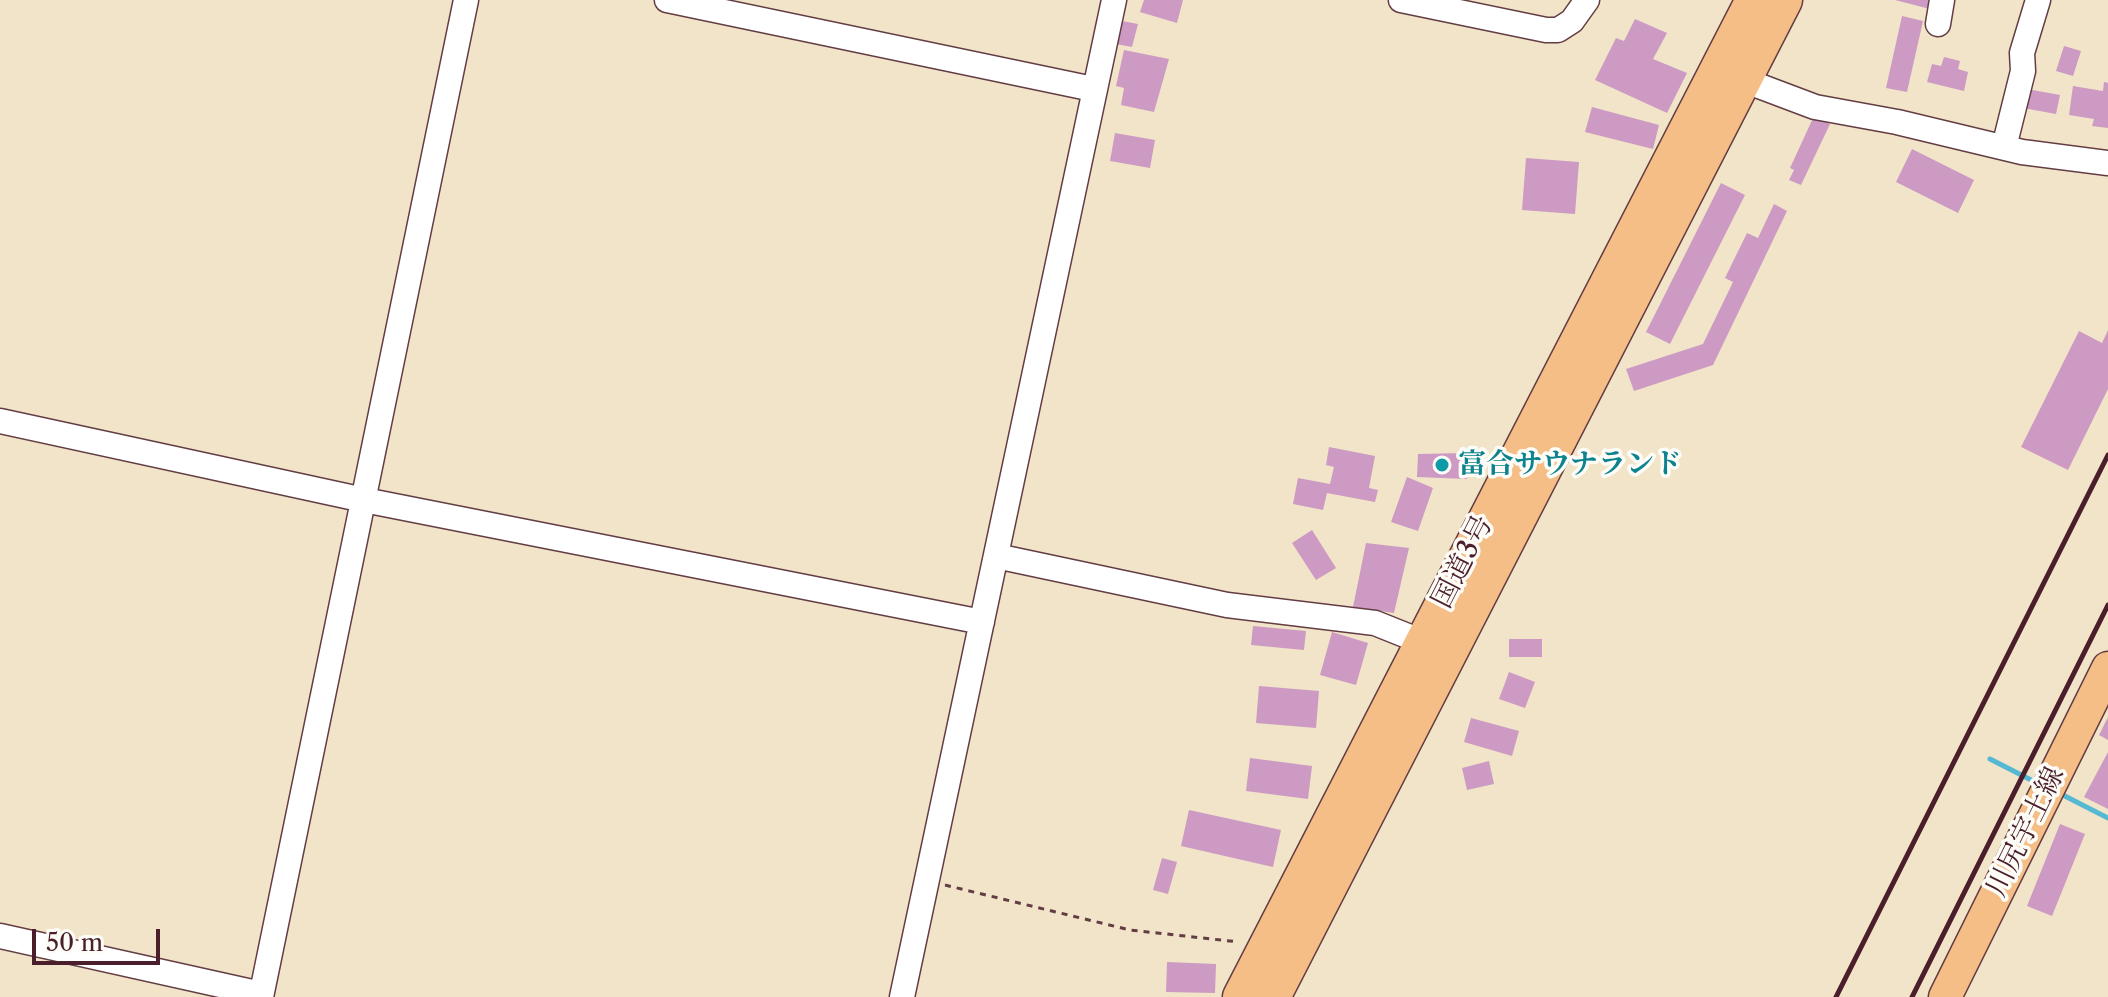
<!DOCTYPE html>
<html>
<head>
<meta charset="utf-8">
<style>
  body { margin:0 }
  #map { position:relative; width:2108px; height:997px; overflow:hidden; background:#f1e4c9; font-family:"Libre Caslon Text",serif }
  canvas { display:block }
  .scale { position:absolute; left:32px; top:929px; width:128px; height:36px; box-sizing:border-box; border:4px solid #4a1f2b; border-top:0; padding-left:10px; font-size:24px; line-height:28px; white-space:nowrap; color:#4a1f2b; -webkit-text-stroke:6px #fdfcf7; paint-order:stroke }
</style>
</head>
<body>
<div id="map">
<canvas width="2108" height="997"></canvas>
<div class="scale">50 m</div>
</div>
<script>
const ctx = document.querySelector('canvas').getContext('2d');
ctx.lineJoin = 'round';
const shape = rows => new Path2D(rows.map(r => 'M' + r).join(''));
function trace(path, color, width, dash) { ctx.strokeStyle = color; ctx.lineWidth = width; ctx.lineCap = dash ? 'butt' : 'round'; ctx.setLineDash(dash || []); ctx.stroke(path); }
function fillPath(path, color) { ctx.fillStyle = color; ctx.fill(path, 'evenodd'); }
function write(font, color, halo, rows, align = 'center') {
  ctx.font = font + ' "Libre Caslon Text","Noto Serif JP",serif'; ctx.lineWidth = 7; ctx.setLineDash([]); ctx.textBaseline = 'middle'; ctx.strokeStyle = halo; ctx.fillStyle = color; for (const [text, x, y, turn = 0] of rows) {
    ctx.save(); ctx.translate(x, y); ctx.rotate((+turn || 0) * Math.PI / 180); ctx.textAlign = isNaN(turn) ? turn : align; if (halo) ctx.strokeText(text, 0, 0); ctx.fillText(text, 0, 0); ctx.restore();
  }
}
trace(shape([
  [1990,759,2039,784],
  [2059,793,2108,818]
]), '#55b9d3', 5);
fillPath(shape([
  [1144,0,1183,0,1177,23,1140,12],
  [1895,0,1932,0,1930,9],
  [1902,16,1923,21,1907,92,1886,88],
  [1635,19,1667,33,1653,59,1687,73,1667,113,1595,80,1616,38,1624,41],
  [1122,21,1138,24,1132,47,1116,44],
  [2064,46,2081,51,2073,76,2056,71],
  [1124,50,1169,59,1154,112,1121,105,1124,88,1116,86],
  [1944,57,1960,61,1958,69,1968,72,1964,91,1927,82,1932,64,1941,66],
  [2104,82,2108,83,2108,128,2092,126,2094,119,2069,115,2073,86,2103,91],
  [2027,89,2060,95,2056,114,2023,108],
  [1592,107,1659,125,1653,149,1585,132],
  [1814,116,1830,124,1801,185,1789,180,1794,170,1790,168],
  [1115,133,1155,140,1150,168,1110,161],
  [1912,149,1974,180,1958,213,1896,182],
  [1526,158,1579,162,1575,214,1522,210],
  [1721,183,1745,195,1670,344,1646,332],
  [1774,204,1787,211,1713,365,1634,391,1626,369,1703,344,1733,282,1725,278,1747,233,1758,238],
  [2108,330,2108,389,2068,470,2021,447,2079,331,2102,343],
  [1329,447,1375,456,1369,488,1378,490,1375,502,1327,493,1323,510,1293,504,1298,478,1330,484,1334,467,1326,465],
  [1466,453,1467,479,1417,477,1418,454],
  [1407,477,1433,488,1418,531,1391,522],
  [1312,530,1336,568,1316,580,1292,543],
  [1366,543,1409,548,1394,613,1353,607],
  [1253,626,1306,631,1304,650,1251,645],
  [1332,632,1368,643,1356,685,1320,675],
  [1509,639,1542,639,1542,657,1509,657],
  [1509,672,1535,682,1525,708,1499,699],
  [1259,686,1319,691,1316,728,1256,723],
  [2108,717,2108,740,2099,735],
  [1471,718,1519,731,1512,756,1464,742],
  [2108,752,2108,809,2084,797],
  [1250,758,1312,766,1308,799,1246,791],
  [1489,761,1494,784,1467,790,1462,768],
  [1189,810,1281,830,1273,867,1181,846],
  [2060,824,2085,834,2052,916,2027,906],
  [1162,858,1177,862,1168,894,1153,890],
  [1167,962,1216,964,1215,993,1166,992]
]), '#cc9ac3');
const minor = shape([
  [667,0,1093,89],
  [1401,0,1546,30,1558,30,1572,21,1587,0],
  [1938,24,1942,0],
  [1730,75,1815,107,1897,122,2022,152,2108,163],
  [2004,147,2023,71,2022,53,2038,0],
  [0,421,364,500,982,622],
  [996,556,1227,605,1375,623,1435,647],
  [0,936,261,994],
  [261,997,466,0],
  [902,997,1114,0]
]);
const major = shape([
  [1945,997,2108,668]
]);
const highway = shape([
  [1241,997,1754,0],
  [1272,997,1784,0]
]);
trace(minor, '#633d43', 27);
trace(major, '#633d43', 35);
trace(highway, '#633d43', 39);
trace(shape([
  [945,885,1130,930,1239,942]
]), '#633d43', 3, [6, 6]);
trace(minor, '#fff', 24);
trace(major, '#f5be86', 32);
trace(highway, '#f5be86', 36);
trace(shape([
  [1836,997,2108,455],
  [1912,997,2108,605]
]), '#4a1f2b', 5);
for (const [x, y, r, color] of [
  [1442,465,8,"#0f9aa8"]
]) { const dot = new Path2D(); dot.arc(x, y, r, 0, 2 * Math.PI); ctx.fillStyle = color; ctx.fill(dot); trace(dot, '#fdfcf7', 3); }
write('bold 28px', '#0d838f', '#fdfcf7', [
  ["富合サウナランド",1458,465]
], 'left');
write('28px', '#4a1f2b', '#fdfcf7', [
  ["国道3号",1463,562,-63],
  ["川尻宇土線",2026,832,-64]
]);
</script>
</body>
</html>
